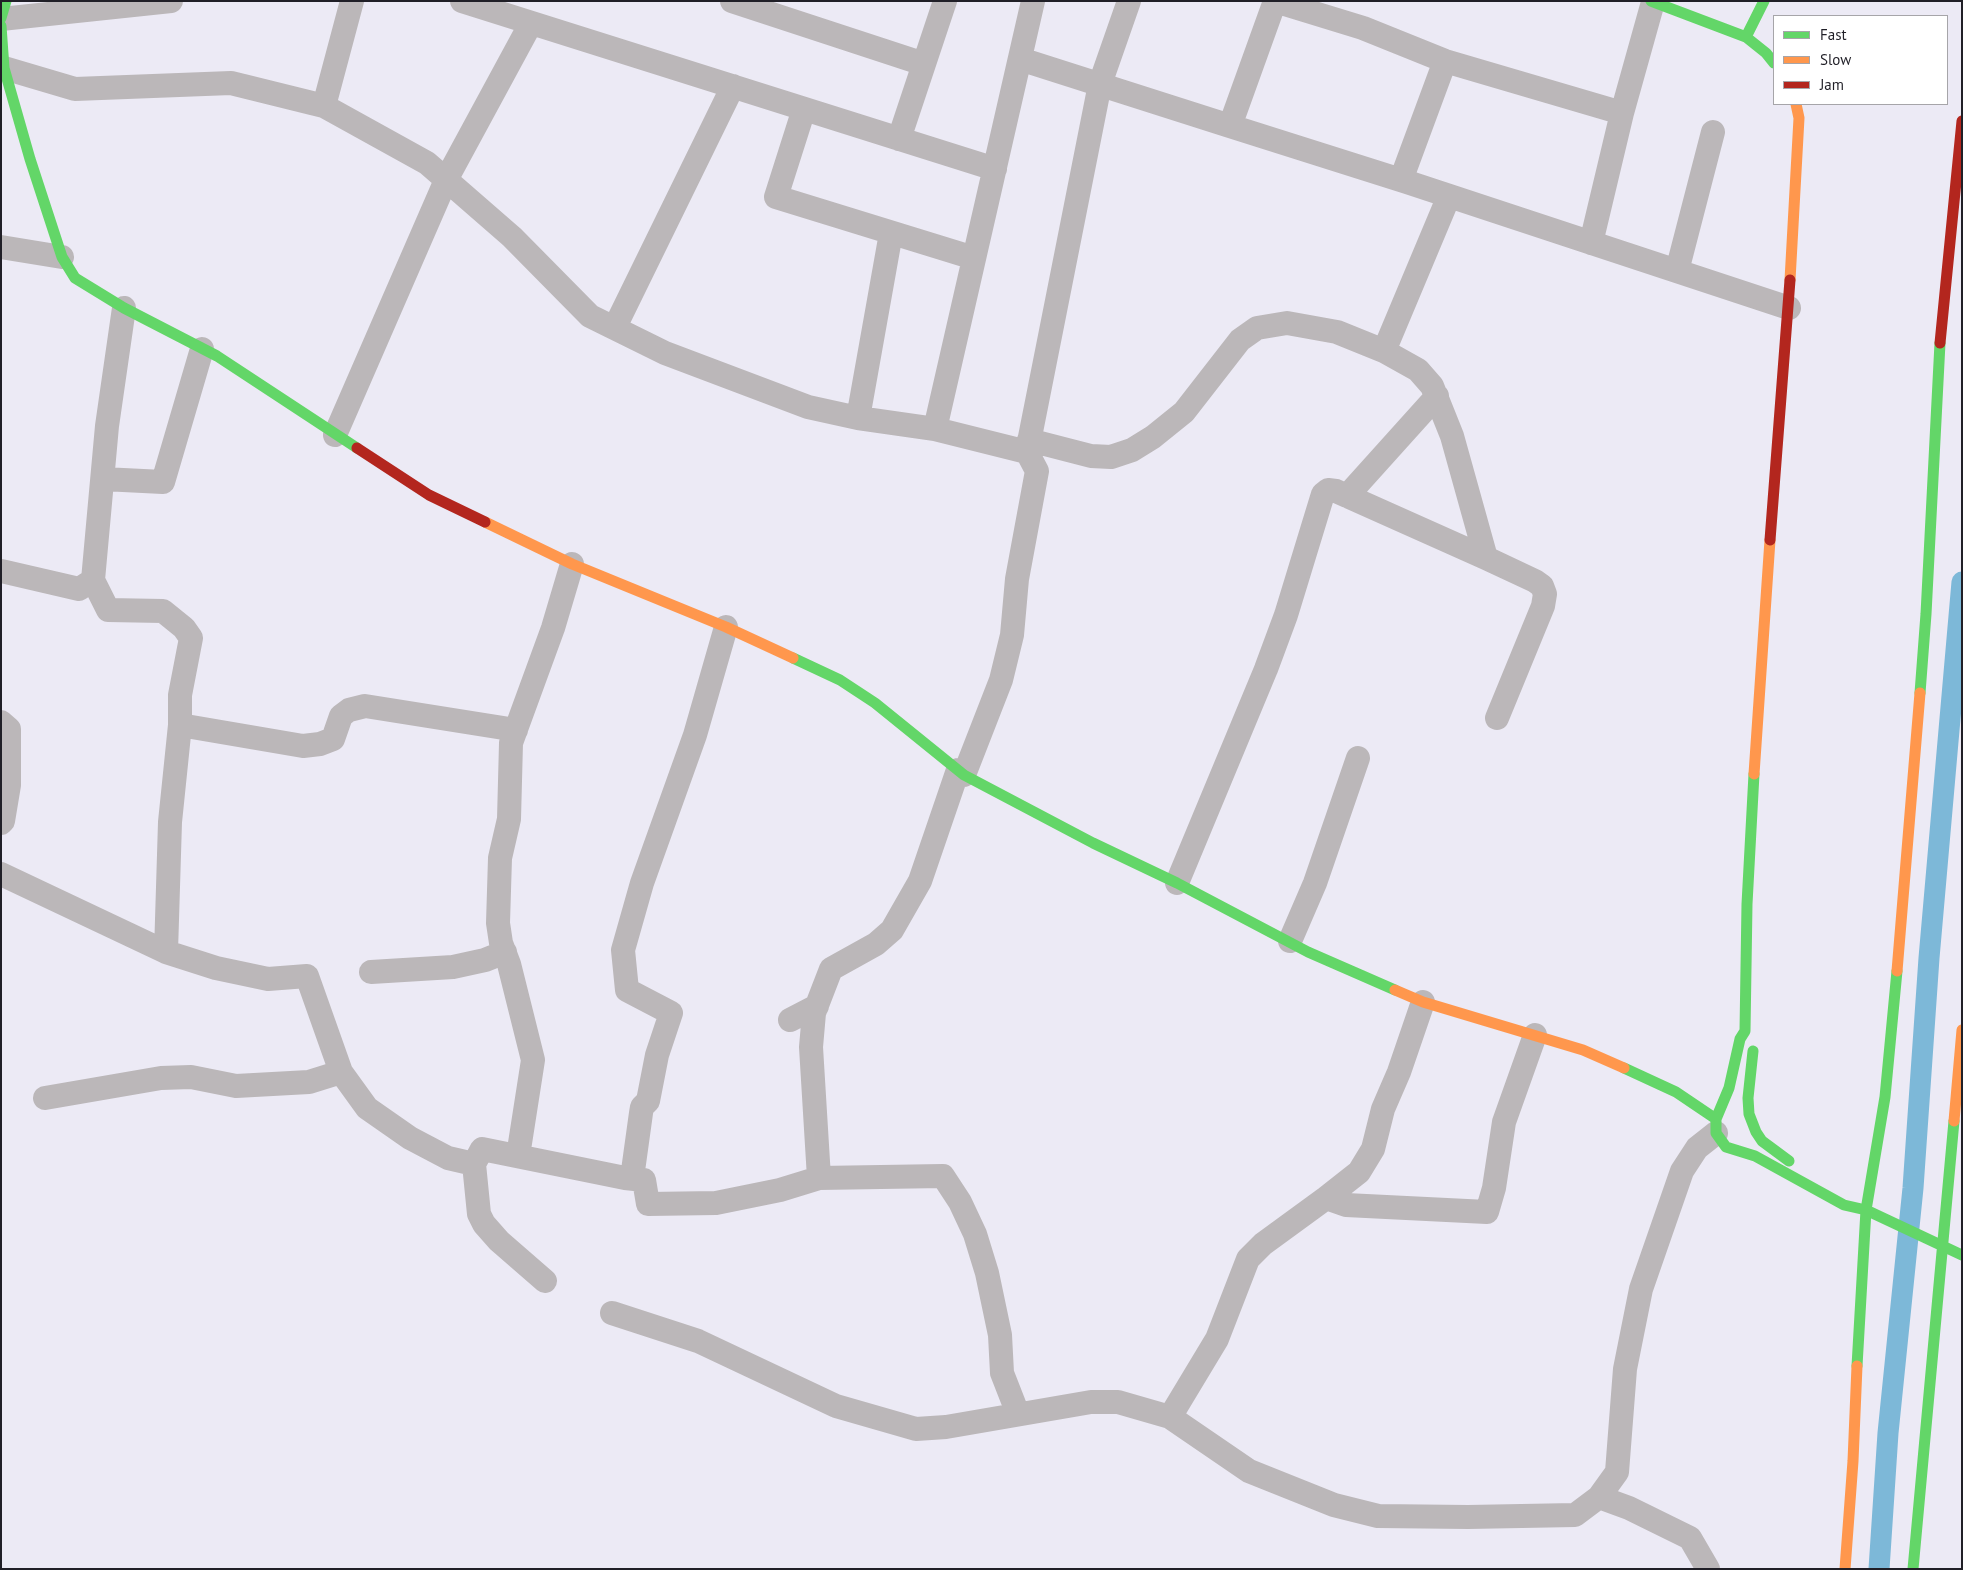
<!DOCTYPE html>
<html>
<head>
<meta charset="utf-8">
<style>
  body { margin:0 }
  #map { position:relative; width:1963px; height:1570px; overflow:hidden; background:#eceaf5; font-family:"PT Sans",sans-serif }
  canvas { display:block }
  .frame { position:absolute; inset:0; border:2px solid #201f27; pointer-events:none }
  .legend { position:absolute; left:1773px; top:15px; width:175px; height:90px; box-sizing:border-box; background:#fff; border:1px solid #a6a5a9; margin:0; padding:6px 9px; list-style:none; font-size:15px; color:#201f27 }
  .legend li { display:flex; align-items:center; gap:10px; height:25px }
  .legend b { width:25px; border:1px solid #a6a5a9 }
</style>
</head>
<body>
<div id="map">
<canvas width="1963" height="1570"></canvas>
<div class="frame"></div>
<ul class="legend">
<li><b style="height:6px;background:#63d668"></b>Fast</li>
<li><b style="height:6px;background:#ff974d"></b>Slow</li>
<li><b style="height:6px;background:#b3261e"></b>Jam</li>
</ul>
</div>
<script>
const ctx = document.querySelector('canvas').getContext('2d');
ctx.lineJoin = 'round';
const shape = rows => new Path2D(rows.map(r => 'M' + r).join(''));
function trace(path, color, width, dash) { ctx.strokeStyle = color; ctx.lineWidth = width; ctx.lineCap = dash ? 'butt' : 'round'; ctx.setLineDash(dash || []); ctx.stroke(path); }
trace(shape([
  [1879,1569,1888,1433,1913,1188,1929,958,1962,582]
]), '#7db8d8', 21);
trace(shape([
  [462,1,995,169],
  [732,1,924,64],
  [1653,2,1622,113,1445,61,1363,28,1275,1,1230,126,1407,182,1789,308],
  [1,19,171,1],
  [1020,59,1230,126],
  [4,68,75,89,231,83,324,106,427,163,512,237,590,316,665,353,808,407,858,418,935,429,1027,452,1037,471,1017,579,1012,635,1001,680,964,775],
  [324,106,352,1],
  [804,109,776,197,974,258],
  [899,139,945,1],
  [1401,180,1445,61],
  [1591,243,1622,113],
  [1,247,62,257],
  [1677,271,1713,132],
  [615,327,733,86],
  [1384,351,1449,196],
  [858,418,891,233],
  [935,429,1033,1],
  [335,435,446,180,531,23],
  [1029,440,1091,456,1111,457,1132,450,1153,437,1184,412,1240,340,1257,328,1287,323,1337,332,1384,351,1418,370,1432,386,1452,436,1486,558],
  [1027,452,1100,84,1129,1],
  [103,479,163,482,202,349],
  [1347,496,1437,396],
  [1,571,79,589,93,580,107,426,124,308],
  [93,580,108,610,163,611,184,628,191,638,180,695,180,725,170,822,166,952],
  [1,722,9,729,9,785,3,821,1,823],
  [180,725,303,746,320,744,333,739,341,716,349,710,365,706,516,730],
  [1,874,166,952,216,968,268,979,307,976,341,1072,367,1108,410,1138,448,1158,474,1164,482,1149,625,1178,644,1180,648,1204,716,1203,780,1190,819,1178,943,1176,960,1202,975,1234,987,1273,1000,1335,1002,1373,1018,1414],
  [1177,883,1266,669,1286,615,1323,494,1328,490,1336,491,1486,558,1535,581,1542,586,1545,594,1543,606,1497,718],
  [1290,941,1315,883,1358,758],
  [371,972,453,967,485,960,505,952],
  [790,1020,817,1006],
  [45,1098,161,1078,191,1077,236,1086,309,1082,341,1072],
  [518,1156,533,1060,509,964,501,943,498,923,500,858,509,819,511,743,553,628,572,564],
  [474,1164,479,1214,484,1224,499,1241,545,1281],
  [632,1178,641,1113,642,1107,648,1101,657,1055,671,1013,627,990,623,950,642,883,695,735,726,627],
  [819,1178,811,1047,814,1013,831,969,876,944,892,930,920,881,958,770],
  [1326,1198,1346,1205,1487,1212,1494,1188,1504,1122,1535,1035],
  [612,1313,698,1341,836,1406,916,1429,946,1427,1091,1402,1118,1402,1170,1417,1217,1339,1248,1259,1263,1244,1326,1198,1359,1172,1373,1149,1383,1109,1399,1072,1423,1002],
  [1170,1417,1249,1471,1334,1505,1378,1516,1468,1517,1575,1515,1599,1497,1617,1472,1625,1369,1641,1289,1682,1171,1697,1148,1716,1133],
  [1599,1497,1629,1508,1690,1538,1708,1569]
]), '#bbb7b9', 24);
trace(shape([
  [1651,1,1746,37,1766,53,1774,63],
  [1,18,6,1],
  [1,26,4,68,30,159,62,257,75,278,124,308,217,356,357,448],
  [1746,37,1764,1],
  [793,658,840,680,875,703,964,775,1093,843,1177,883,1308,952,1395,990],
  [1920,693,1926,614,1940,343],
  [1754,774,1747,904,1745,1031,1740,1039,1729,1088,1716,1119,1716,1133,1726,1147,1755,1156,1844,1205,1866,1210,1962,1255],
  [1753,1051,1748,1098,1749,1114,1756,1132,1762,1141,1789,1161],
  [1624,1068,1676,1092,1716,1119],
  [1857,1366,1866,1210,1885,1097,1897,971],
  [1913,1569,1954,1121]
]), '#63d668', 11);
trace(shape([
  [1790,280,1799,118,1796,104],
  [485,522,572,564,726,627,793,658],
  [1754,774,1770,540],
  [1897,971,1920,693],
  [1395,990,1423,1002,1583,1050,1624,1068],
  [1954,1121,1962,1030],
  [1845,1569,1853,1461,1857,1366]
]), '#ff974d', 11);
trace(shape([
  [1940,343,1962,121],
  [357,448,429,495,485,522],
  [1770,540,1790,280]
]), '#b3261e', 11);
</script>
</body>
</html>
